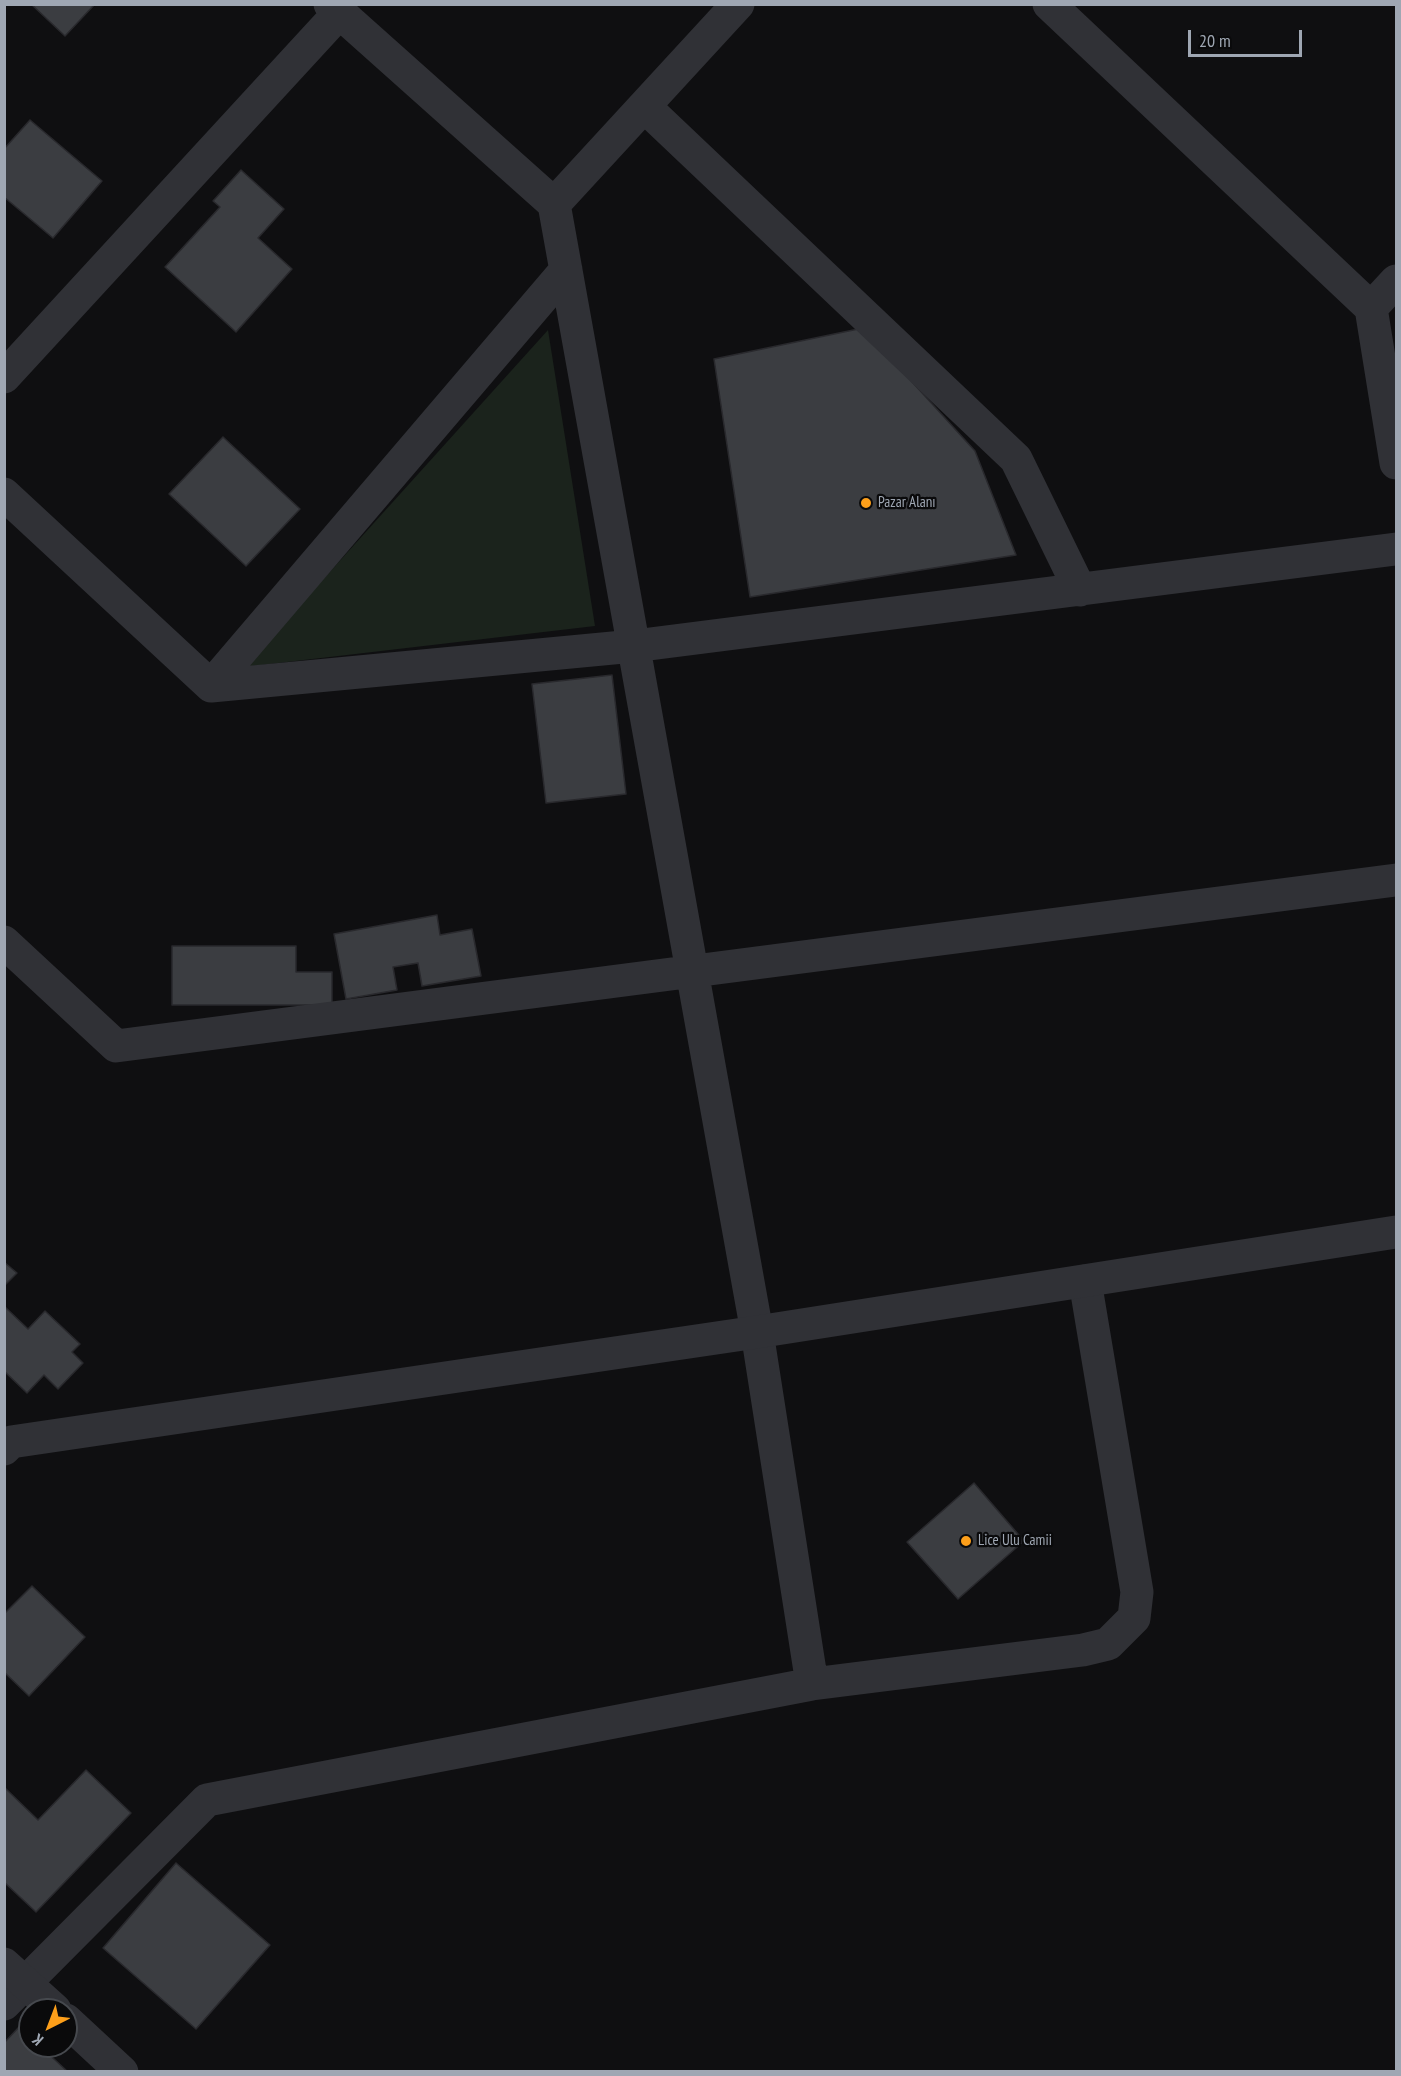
<!DOCTYPE html>
<html>
<head>
<meta charset="utf-8">
<style>
  body { margin:0 }
  #map { position:relative; width:1401px; height:2076px; overflow:hidden; background:#0f0f11; font-family:"PT Sans Narrow",sans-serif }
  canvas { display:block }
  .frame { position:absolute; inset:0; border:6px solid #9fa7b3; pointer-events:none }
  .north { position:absolute; left:18px; top:1998px; width:60px; height:60px; box-sizing:border-box; background:#0a0a0b; border:2px solid #46494e; border-radius:50%; rotate:222deg; font-size:16px; font-weight:700; line-height:24px; text-align:center; color:#9fa7b3 }
  .north::after { content:''; display:block; margin:auto; width:21px; height:27px; background:#fd9f1a; clip-path:polygon(50% 0,100% 100%,50% 72%,0 100%) }
  .scale { position:absolute; left:1188px; top:30px; width:114px; height:27px; box-sizing:border-box; border:3px solid #9fa7b3; border-top:0; padding-left:8px; font-size:18px; line-height:21px; white-space:nowrap; color:#9fa7b3; -webkit-text-stroke:4px #0a0a0b; paint-order:stroke }
</style>
</head>
<body>
<div id="map">
<canvas width="1401" height="2076"></canvas>
<div class="frame"></div>
<div class="north">K</div>
<div class="scale">20 m</div>
</div>
<script>
const ctx = document.querySelector('canvas').getContext('2d');
ctx.lineJoin = 'round';
function fillPath(path, color) { ctx.fillStyle = color; ctx.fill(path, 'evenodd'); }
const shape = rows => new Path2D(rows.map(r => 'M' + r).join(''));
function trace(path, color, width, dash) { ctx.strokeStyle = color; ctx.lineWidth = width; ctx.lineCap = dash ? 'butt' : 'round'; ctx.setLineDash(dash || []); ctx.stroke(path); }
function write(font, color, halo, rows, align = 'center') {
  ctx.font = font + ' "PT Sans Narrow",sans-serif'; ctx.lineWidth = 4.5; ctx.setLineDash([]); ctx.textBaseline = 'middle'; ctx.strokeStyle = halo; ctx.fillStyle = color; for (const [text, x, y, turn = 0] of rows) {
    ctx.save(); ctx.translate(x, y); ctx.rotate((+turn || 0) * Math.PI / 180); ctx.textAlign = isNaN(turn) ? turn : align; if (halo) ctx.strokeText(text, 0, 0); ctx.fillText(text, 0, 0); ctx.restore();
  }
}
fillPath(shape([
  [548,330,595,626,244,667]
]), '#1b231c');
const building = shape([
  [31,4,95,4,65,36,31,4],
  [30,120,102,181,53,238,4,197,4,149,30,120],
  [241,170,284,209,258,238,292,269,236,332,165,267,220,207,213,201,241,170],
  [863,328,975,451,1016,555,750,597,714,359,863,328],
  [223,437,300,509,246,566,169,494,223,437],
  [612,675,626,794,546,803,532,684,612,675],
  [437,915,440,935,472,929,481,976,422,986,418,963,393,967,397,990,346,999,334,934,437,915],
  [172,946,296,946,296,972,332,972,332,1005,172,1005,172,946],
  [4,1262,17,1273,4,1286,4,1262],
  [4,1306,28,1329,45,1311,80,1344,72,1352,83,1363,58,1389,44,1375,27,1393,4,1371,4,1306],
  [974,1483,1024,1541,958,1599,907,1542,974,1483],
  [32,1586,85,1637,29,1696,4,1672,4,1614,32,1586],
  [86,1770,131,1813,36,1912,4,1882,4,1787,38,1820,86,1770],
  [176,1863,270,1945,196,2029,103,1948,176,1863],
  [19,2027,30,2037,30,2046,40,2046,68,2072,4,2072,4,2043,19,2027]
]);
fillPath(building, '#3b3d41');
trace(building, '#29292d', 1.5);
trace(shape([
  [330,4,554,204,757,1332,812,1684],
  [1049,4,1371,308,1396,463],
  [644,106,1016,459,1080,590],
  [554,204,738,4],
  [1371,308,1396,281],
  [4,377,339,13],
  [4,494,211,686,634,646,1396,549],
  [211,686,566,270],
  [4,942,116,1046,1396,880],
  [4,2004,207,1800,812,1684,1083,1650,1108,1644,1134,1618,1137,1592,1085,1281]
]), '#303136', 33);
trace(shape([
  [4,1449,11,1442,757,1332,1396,1232],
  [4,1964,55,2010],
  [66,2020,122,2072]
]), '#303136', 33);
for (const [x, y, r, color] of [
  [866,503,6,"#fd9f1a"],
  [966,1541,6,"#fd9f1a"]
]) { const dot = new Path2D(); dot.arc(x, y, r, 0, 2 * Math.PI); ctx.fillStyle = color; ctx.fill(dot); trace(dot, '#0a0a0b', 2); }
write('15px', '#9fa7b3', '#0a0a0b', [
  ["Pazar Alanı",878,503],
  ["Lice Ulu Camii",978,1541]
], 'left');
</script>
</body>
</html>
